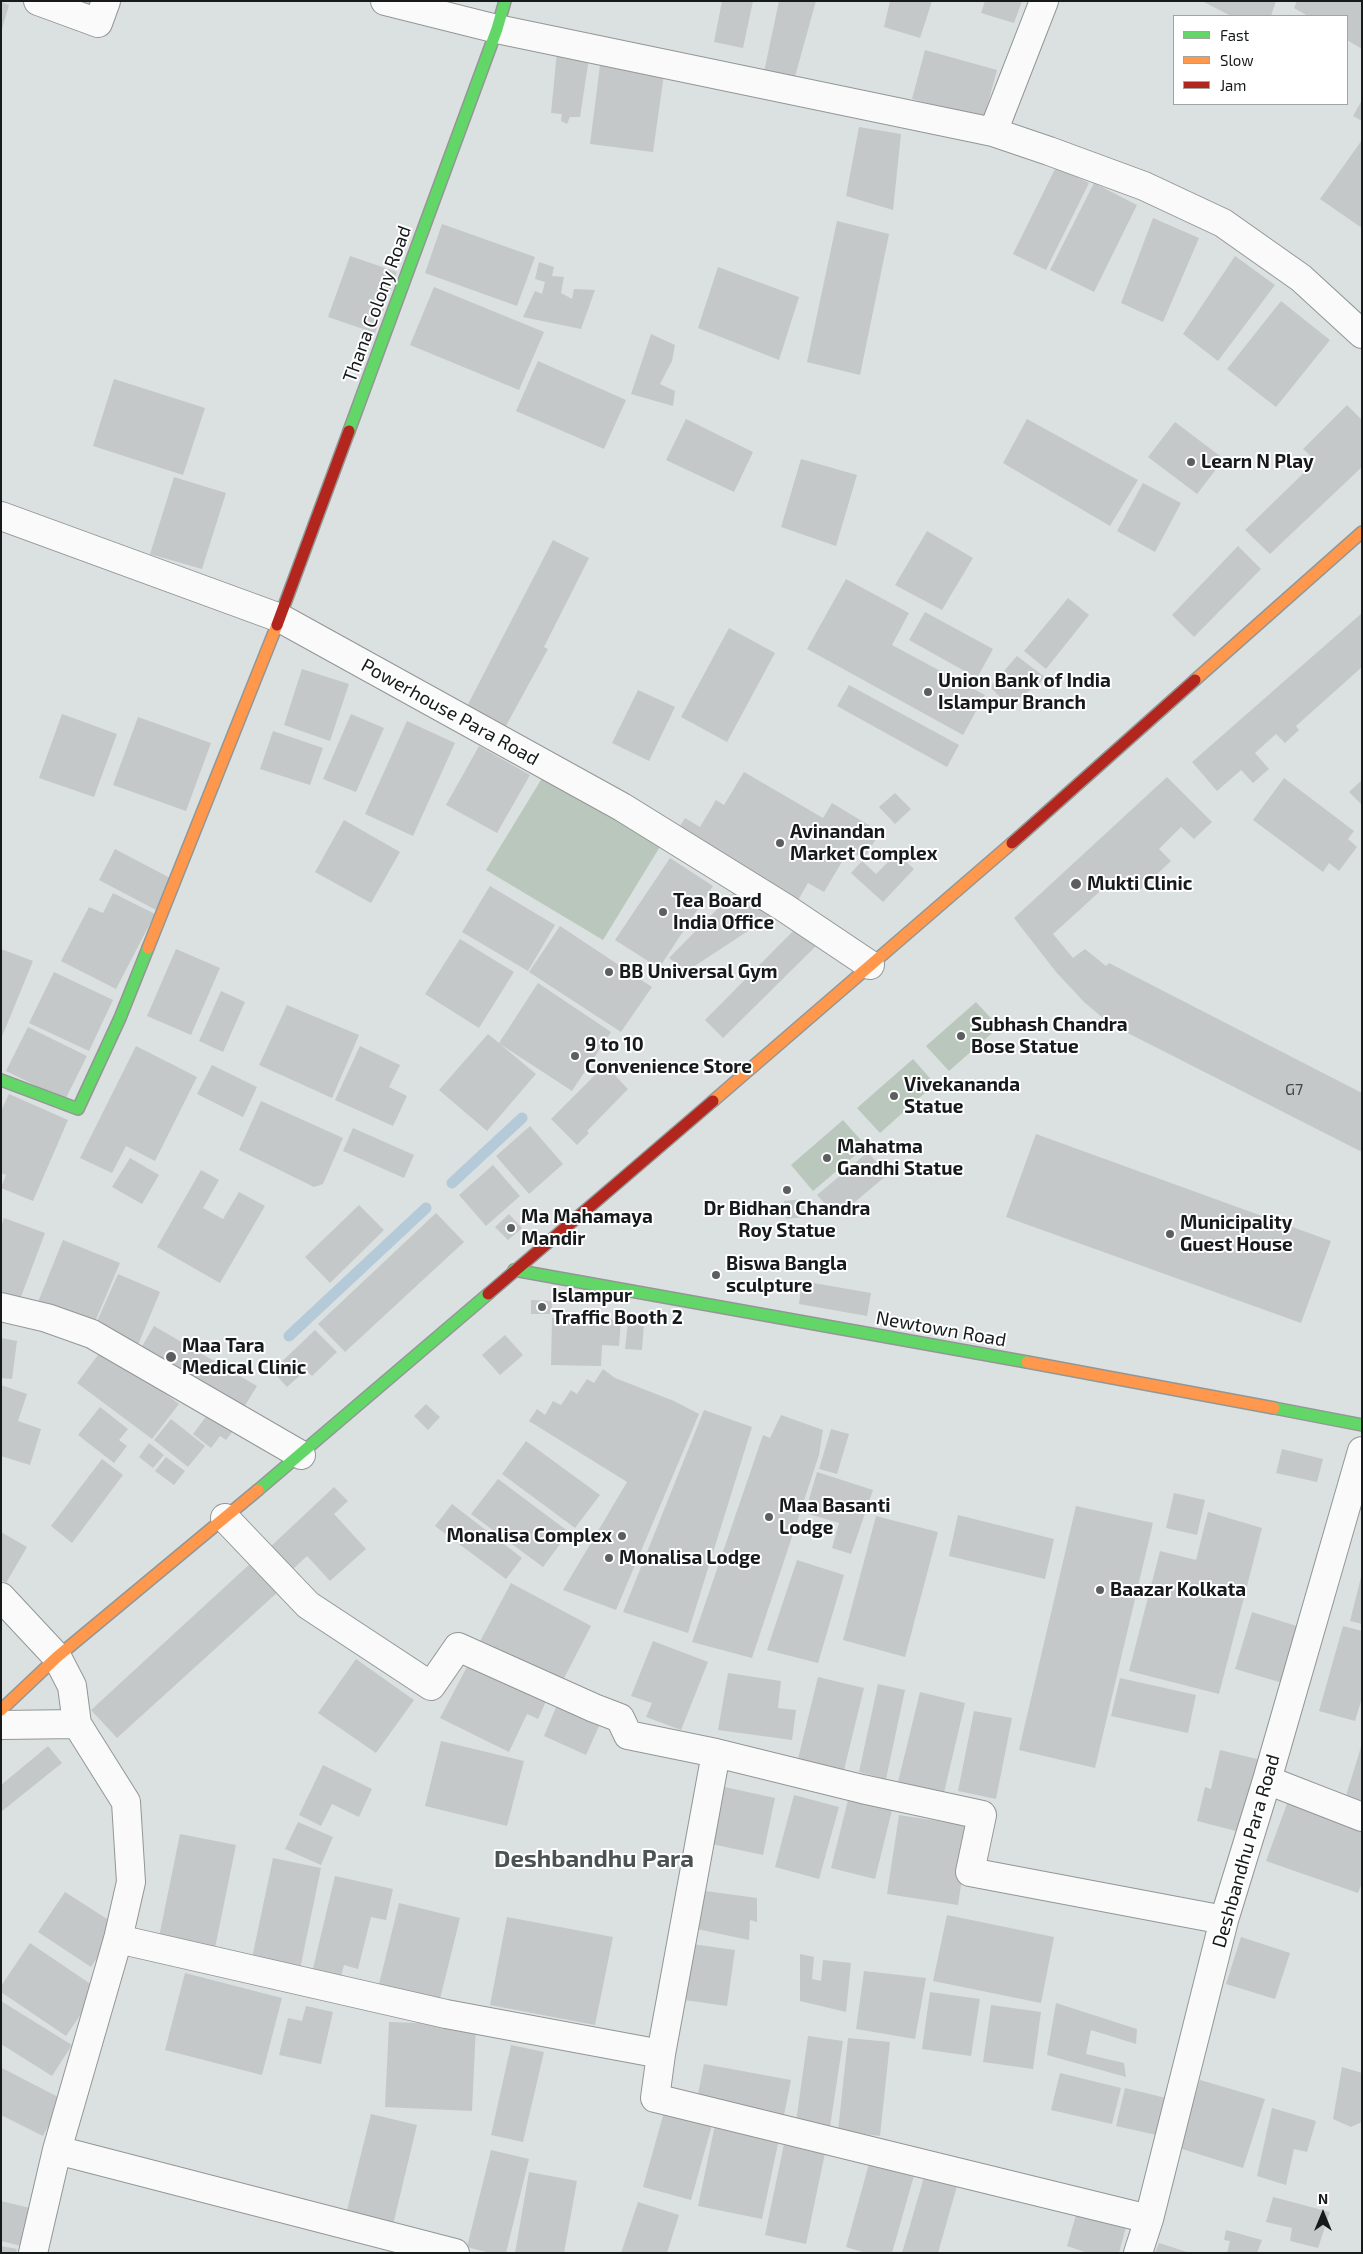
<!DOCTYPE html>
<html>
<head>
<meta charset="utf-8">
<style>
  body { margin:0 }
  #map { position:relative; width:1363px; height:2254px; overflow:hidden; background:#dbe0e0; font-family:"Exo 2",sans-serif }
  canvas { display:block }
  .frame { position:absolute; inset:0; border:2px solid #161a1a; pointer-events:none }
  .legend { position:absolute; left:1173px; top:15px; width:175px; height:90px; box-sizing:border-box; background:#fff; border:1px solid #a2a3a3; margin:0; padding:6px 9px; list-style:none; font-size:15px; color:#161a1a }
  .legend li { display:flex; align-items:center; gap:10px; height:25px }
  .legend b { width:25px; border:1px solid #a2a3a3 }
  .north { position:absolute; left:1298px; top:2189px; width:50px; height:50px; -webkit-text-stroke:4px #fff; paint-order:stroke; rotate:0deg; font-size:14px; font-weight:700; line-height:20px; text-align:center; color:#161a1a }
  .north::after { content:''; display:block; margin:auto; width:18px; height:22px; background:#161a1a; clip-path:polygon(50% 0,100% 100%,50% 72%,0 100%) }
</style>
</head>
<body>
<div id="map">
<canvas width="1363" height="2254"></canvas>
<div class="frame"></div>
<ul class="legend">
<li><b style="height:6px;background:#63d668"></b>Fast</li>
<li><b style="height:6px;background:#ff974d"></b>Slow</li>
<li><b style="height:6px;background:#b3261e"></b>Jam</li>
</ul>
<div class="north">N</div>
</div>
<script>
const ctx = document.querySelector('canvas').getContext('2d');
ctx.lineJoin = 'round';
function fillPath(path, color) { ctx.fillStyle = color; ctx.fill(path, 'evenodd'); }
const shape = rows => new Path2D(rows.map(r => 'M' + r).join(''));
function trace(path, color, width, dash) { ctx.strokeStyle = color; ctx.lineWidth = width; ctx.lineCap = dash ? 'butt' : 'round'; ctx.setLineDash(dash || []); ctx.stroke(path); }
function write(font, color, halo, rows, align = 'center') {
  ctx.font = font + ' "Exo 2",sans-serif'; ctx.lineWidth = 4; ctx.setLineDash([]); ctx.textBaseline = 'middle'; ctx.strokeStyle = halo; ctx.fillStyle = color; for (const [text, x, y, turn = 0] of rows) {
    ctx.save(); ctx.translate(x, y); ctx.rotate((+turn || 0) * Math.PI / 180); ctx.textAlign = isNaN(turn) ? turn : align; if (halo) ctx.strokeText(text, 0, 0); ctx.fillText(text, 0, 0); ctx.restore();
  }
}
fillPath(shape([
  [544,775,661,845,603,940,486,870],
  [976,1002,999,1027,949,1071,926,1046],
  [913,1059,935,1084,880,1133,857,1108],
  [843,1120,866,1146,813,1191,791,1165]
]), '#bac7bc');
trace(shape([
  [452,1183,522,1118],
  [289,1336,426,1208]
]), '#b4cad8', 11);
fillPath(shape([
  [67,1,93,1,90,9],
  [722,1,753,1,743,48,714,42],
  [779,1,816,1,794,80,764,72],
  [890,1,932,1,920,38,884,27],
  [985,1,1022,1,1014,23,981,13],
  [1202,1,1276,1,1271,16,1231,16],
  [1297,1,1362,1,1362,49,1347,40,1347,16,1308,16,1294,8],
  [1,2,9,5,2,29,1,29],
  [925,50,997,70,984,118,912,99],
  [557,52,589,58,580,117,570,117,567,124,561,121,562,114,551,113],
  [600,65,664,74,653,152,590,144],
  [1362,100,1362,121,1353,116],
  [859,127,901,134,893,210,846,196],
  [1362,140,1362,228,1320,199],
  [1056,167,1089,183,1046,270,1013,254],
  [1094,183,1137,205,1094,292,1050,270],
  [1153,218,1199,238,1163,322,1121,303],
  [837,221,889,234,860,375,807,362],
  [442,224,535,257,517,306,425,273],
  [350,256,397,272,375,333,328,317],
  [1235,256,1275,285,1218,361,1183,334],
  [539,262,554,267,552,276,564,277,561,293,572,299,574,289,595,290,581,329,523,317,535,291,542,294,545,282,535,279],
  [718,267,799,297,779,360,698,328],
  [434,287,544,332,519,390,410,345],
  [1281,301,1330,340,1276,407,1227,369],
  [651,334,675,345,672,361,660,384,675,391,673,406,631,394],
  [538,361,626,400,604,449,516,411],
  [114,379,205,408,183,475,93,446],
  [1347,405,1362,420,1362,467,1270,554,1245,530,1316,461,1303,449],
  [686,419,753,452,734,492,666,460],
  [1027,419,1138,480,1110,526,1003,463],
  [1175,422,1224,459,1197,494,1148,457],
  [801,459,857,475,836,546,781,527],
  [174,477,226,493,202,569,150,554],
  [1143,483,1181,503,1155,552,1117,531],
  [927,531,973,558,942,610,895,585],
  [553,540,589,558,544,647,548,649,502,733,464,712],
  [1238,546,1261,569,1194,637,1172,615],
  [846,579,909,613,892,645,985,695,963,735,807,649],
  [1068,598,1089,615,1046,669,1024,651],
  [925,612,993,649,977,678,909,640],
  [1362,613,1362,667,1296,726,1299,730,1285,743,1276,734,1255,753,1269,769,1253,783,1241,770,1217,791,1192,762],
  [729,628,775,653,727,742,681,717],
  [1017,656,1046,678,1009,706,990,687],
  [302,669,349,684,330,741,284,725],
  [849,685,959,745,947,767,837,706],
  [638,690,675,707,649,761,612,743],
  [62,714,117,734,94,797,39,778],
  [351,714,384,728,356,792,323,779],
  [138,717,211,743,186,811,113,785],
  [407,721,455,743,413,836,365,814],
  [273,731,323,748,310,785,260,769],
  [479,746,530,775,497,833,446,805],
  [744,772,823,818,832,803,880,832,864,859,849,850,824,892,808,883,794,907,674,836,685,818,700,827,716,800,724,805],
  [1167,777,1212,822,1194,839,1181,827,1159,849,1171,861,1138,892,1119,874,1053,934,1073,958,1085,949,1106,966,1109,963,1362,1093,1362,1152,1110,1024,1084,1002,1056,972,1014,918],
  [1284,778,1354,831,1348,839,1357,847,1339,871,1329,863,1323,872,1253,820],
  [1362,780,1362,805,1349,792],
  [895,793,911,809,895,824,879,807],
  [344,820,400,852,371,903,315,872],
  [115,849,172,879,156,910,99,880],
  [897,853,914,869,883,902,851,873,862,861,876,874],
  [670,858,713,886,659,968,615,940],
  [490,886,555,925,528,971,462,932],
  [736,890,774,914,687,971,669,958],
  [113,893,155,914,116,989,61,961,89,907,103,913],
  [560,926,652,987,621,1032,529,972],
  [797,927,816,946,723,1038,705,1020],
  [460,939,514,972,479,1028,425,994],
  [1,949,33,961,1,1039],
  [176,949,220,968,191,1035,147,1016],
  [54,972,113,1000,89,1051,29,1023],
  [538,983,611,1032,572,1091,500,1044,536,1074,487,1131,439,1090,488,1034,499,1043],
  [221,991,245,1002,223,1052,199,1041],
  [287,1005,359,1035,332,1098,259,1065],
  [28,1027,87,1056,65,1100,6,1071],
  [136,1046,197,1077,155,1161,126,1146,112,1173,80,1158],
  [360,1046,400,1065,389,1087,407,1096,393,1126,335,1100],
  [212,1065,257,1087,243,1117,197,1094],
  [605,1065,628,1089,587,1131,589,1133,577,1145,551,1119],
  [9,1094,68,1120,33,1201,1,1188,6,1175,1,1173,1,1111],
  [261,1101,343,1138,323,1184,314,1187,239,1150],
  [530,1126,563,1164,529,1194,496,1156],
  [353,1128,414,1155,404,1178,343,1151],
  [1036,1134,1331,1241,1301,1323,1006,1217],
  [868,1152,887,1175,837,1217,817,1195],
  [130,1158,159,1175,142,1204,112,1187],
  [493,1165,520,1196,486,1226,459,1195],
  [201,1170,219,1180,203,1208,223,1219,239,1192,265,1206,220,1283,157,1247],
  [803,1199,805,1217,786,1219,784,1201],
  [359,1205,384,1230,330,1283,305,1257],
  [436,1213,464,1242,345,1352,318,1324],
  [509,1214,522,1228,508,1240,495,1227],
  [4,1218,45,1233,19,1302,1,1295,1,1227],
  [63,1240,120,1263,94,1324,38,1302],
  [118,1274,160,1292,138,1345,95,1326],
  [802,1281,871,1293,867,1316,799,1304],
  [531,1300,552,1301,552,1314,531,1314],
  [552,1318,621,1320,619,1346,602,1345,601,1366,551,1365],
  [628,1322,644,1323,642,1350,625,1349],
  [154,1326,257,1386,241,1412,138,1353],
  [315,1330,337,1352,312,1376,306,1370,287,1387,272,1371],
  [505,1335,523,1355,500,1375,482,1355],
  [1,1338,17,1341,12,1379,1,1378],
  [104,1347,179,1404,152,1439,77,1383],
  [603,1369,615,1378,674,1401,699,1414,616,1610,563,1590,627,1482,529,1421,537,1409,545,1415,553,1401,561,1405,571,1390,577,1394,587,1379,594,1383],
  [1,1385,27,1394,18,1421,41,1429,30,1465,1,1456],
  [426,1404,440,1417,428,1430,414,1416],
  [100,1407,128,1429,119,1440,127,1446,114,1463,78,1435],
  [211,1410,236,1427,226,1440,220,1436,211,1448,193,1434],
  [704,1410,752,1427,688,1633,623,1612],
  [781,1415,823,1430,819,1455,752,1658,692,1642,763,1435,770,1438],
  [171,1419,205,1446,188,1467,154,1440],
  [831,1429,849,1434,837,1474,819,1469],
  [526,1441,600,1495,575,1528,502,1474],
  [149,1443,164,1455,153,1468,139,1457],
  [1282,1449,1323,1459,1317,1482,1276,1473],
  [166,1457,185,1471,174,1485,155,1471],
  [102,1459,123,1475,72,1543,51,1526],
  [817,1472,873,1490,851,1554,832,1548,839,1523,805,1513],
  [498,1479,569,1532,543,1567,471,1514],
  [334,1487,348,1501,334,1514,366,1549,330,1581,307,1556,290,1572,268,1549],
  [1174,1493,1205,1500,1197,1535,1166,1528],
  [452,1504,522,1558,506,1579,435,1526],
  [1076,1506,1153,1523,1095,1768,1019,1750],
  [1208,1512,1262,1528,1219,1694,1129,1671,1160,1551,1196,1560],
  [958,1515,1054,1539,1045,1579,949,1556],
  [876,1516,938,1532,905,1657,843,1640],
  [1,1532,27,1547,6,1583,1,1580],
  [797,1560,844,1575,818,1663,767,1650],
  [252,1562,279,1591,117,1738,91,1710],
  [1361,1577,1362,1578,1362,1624,1350,1621],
  [511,1583,591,1626,559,1688,476,1649],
  [1252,1612,1303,1628,1286,1684,1235,1669],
  [1343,1626,1362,1631,1362,1698,1355,1721,1319,1711],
  [653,1641,708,1662,681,1730,646,1717,652,1703,631,1696],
  [356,1659,414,1700,376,1753,318,1713],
  [470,1661,548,1697,538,1719,527,1714,509,1752,440,1718],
  [728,1673,781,1681,778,1708,796,1710,792,1740,718,1730],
  [818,1677,864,1688,843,1774,797,1763],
  [1120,1678,1196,1695,1188,1733,1111,1716],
  [878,1684,905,1690,886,1779,859,1772],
  [920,1692,965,1703,944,1793,898,1782],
  [557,1705,600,1724,586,1755,544,1736],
  [974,1711,1012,1718,996,1799,958,1791],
  [441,1741,524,1761,507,1826,425,1806],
  [48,1746,62,1763,1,1812,1,1785],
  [1361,1747,1362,1747,1362,1808,1344,1802],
  [1220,1750,1265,1761,1240,1832,1197,1821,1205,1787,1211,1789],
  [323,1765,372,1789,359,1817,332,1804,321,1826,299,1815],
  [720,1786,775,1798,763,1855,707,1843],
  [794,1795,839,1807,819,1879,775,1867],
  [848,1800,892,1810,875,1879,831,1868],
  [1288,1801,1362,1827,1362,1883,1358,1893,1266,1861],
  [899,1815,970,1826,958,1905,887,1894],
  [298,1822,333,1837,321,1865,285,1849],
  [180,1834,236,1845,215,1948,159,1937],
  [273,1858,321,1868,300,1969,252,1958],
  [335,1876,393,1889,386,1920,371,1917,358,1969,344,1965,339,1984,311,1977],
  [698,1890,757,1898,757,1922,750,1920,749,1940,692,1928],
  [65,1892,118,1926,91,1967,38,1932],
  [399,1903,460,1918,440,1999,379,1984],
  [947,1915,1054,1937,1041,2003,933,1981],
  [507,1917,613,1937,595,2025,490,2005],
  [1241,1937,1290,1953,1275,1999,1226,1984],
  [30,1943,98,1989,66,2036,1,1992,1,1986],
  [685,1943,735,1950,727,2006,677,1999],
  [800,1954,814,1957,812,1979,821,1981,823,1960,851,1963,846,2012,800,2001],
  [864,1971,926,1978,915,2039,856,2029],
  [185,1973,282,1998,262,2075,165,2050],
  [930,1992,980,1999,971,2056,922,2049],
  [1,2001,72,2045,52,2076,1,2044],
  [1056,2003,1137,2029,1136,2044,1091,2030,1086,2054,1124,2063,1126,2077,1047,2055],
  [991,2005,1041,2012,1033,2069,983,2062],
  [306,2006,333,2012,321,2064,279,2055,288,2018,302,2021],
  [389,2022,476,2025,472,2111,385,2107],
  [808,2036,843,2041,830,2127,796,2122],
  [848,2038,890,2042,880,2136,838,2131],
  [511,2045,544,2052,523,2142,491,2135],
  [704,2064,791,2080,784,2115,697,2099],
  [1342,2067,1362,2073,1362,2122,1351,2127,1333,2119],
  [2,2068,62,2099,43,2136,1,2115],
  [1060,2073,1121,2088,1112,2124,1051,2110],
  [1200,2080,1265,2099,1243,2168,1179,2148],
  [1125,2088,1170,2099,1161,2136,1116,2126],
  [1272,2108,1316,2121,1307,2152,1294,2149,1286,2185,1257,2176],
  [664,2112,712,2125,691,2200,643,2187],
  [371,2114,417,2125,392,2229,345,2218],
  [715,2125,779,2139,762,2219,698,2206],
  [784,2144,825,2153,806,2244,765,2235],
  [491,2150,529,2159,506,2253,490,2253,467,2247],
  [870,2160,915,2172,892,2253,866,2253,846,2247],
  [529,2172,577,2181,564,2253,515,2253],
  [924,2177,957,2186,938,2253,902,2253],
  [1273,2197,1330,2212,1318,2248,1290,2241,1292,2228,1266,2222],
  [1,2201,30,2208,21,2246,1,2241],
  [638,2202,679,2215,667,2253,621,2253],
  [1078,2208,1127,2223,1119,2253,1088,2253,1067,2246],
  [1226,2230,1262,2240,1257,2253,1227,2253,1230,2241,1224,2240],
  [1159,2243,1187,2252,1187,2253,1155,2253],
  [1,2246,17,2249,16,2253,1,2253]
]), '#c4c8c9');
const street = shape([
  [38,1,98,23,106,1],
  [385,1,497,29,993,132,1049,151,1144,186,1223,223,1301,278,1362,334],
  [993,132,1044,1],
  [1,516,280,618,622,807,785,908,870,965],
  [1,1307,47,1318,92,1334,301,1455],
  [225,1518,308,1605,431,1686,458,1647,594,1708,620,1718,628,1735,716,1753,862,1789,982,1815,970,1872,1224,1920],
  [1,1597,57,1657,72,1686,77,1724,126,1802,131,1882,118,1939,57,2150,33,2253],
  [1,1725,77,1724],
  [1267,1780,1362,1817],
  [118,1939,446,2014,661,2054,655,2098,1149,2219],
  [661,2054,716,1753],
  [57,2150,455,2253],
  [1138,2253,1149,2219,1224,1920,1267,1780,1362,1451]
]);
const fast = shape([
  [349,431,497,29,505,1],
  [1,1080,78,1109,120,1018,148,948],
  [514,1270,1027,1362],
  [1274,1408,1362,1425],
  [258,1490,488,1294]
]);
const slow = shape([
  [1195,680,1362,532],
  [148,948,277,625],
  [713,1101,1012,843],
  [1027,1362,1274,1408],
  [1,1710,57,1657,258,1490]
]);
const jam = shape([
  [277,625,349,431],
  [1012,843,1195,680],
  [488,1294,713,1101]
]);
trace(street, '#929796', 30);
trace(fast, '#929796', 14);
trace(slow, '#929796', 14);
trace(jam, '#929796', 14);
trace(street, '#fafafa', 28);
trace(fast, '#63d668', 11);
trace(slow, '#ff974d', 11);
trace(jam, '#b3261e', 11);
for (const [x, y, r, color] of [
  [1191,462,5,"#5b5f5f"],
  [928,692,5,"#5b5f5f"],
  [780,843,5,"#5b5f5f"],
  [1076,884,6,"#5b5f5f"],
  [663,912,5,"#5b5f5f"],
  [609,972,5,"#5b5f5f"],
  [961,1036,5,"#5b5f5f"],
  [575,1056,5,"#5b5f5f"],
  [894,1096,5,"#5b5f5f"],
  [827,1158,5,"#5b5f5f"],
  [787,1190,5,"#5b5f5f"],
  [511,1228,5,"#5b5f5f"],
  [1170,1234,5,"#5b5f5f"],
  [716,1275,5,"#5b5f5f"],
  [542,1307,5,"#5b5f5f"],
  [171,1357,6,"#5b5f5f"],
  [769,1517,5,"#5b5f5f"],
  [622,1536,5,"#5b5f5f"],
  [609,1558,5,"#5b5f5f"],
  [1100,1590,5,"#5b5f5f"]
]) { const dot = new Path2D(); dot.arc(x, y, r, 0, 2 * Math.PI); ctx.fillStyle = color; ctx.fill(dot); trace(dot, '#fff', 2); }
write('16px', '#424647', null, [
  ["G7",1294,1090]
]);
write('19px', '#161a1a', '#fff', [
  ["Thana Colony Road",377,304,-70],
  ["Powerhouse Para Road",450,712,29],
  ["Newtown Road",941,1329,10],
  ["Deshbandhu Para Road",1246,1851,-74]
]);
write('bold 19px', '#161a1a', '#fff', [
  ["Learn N Play",1201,462],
  ["Union Bank of India",938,681],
  ["Islampur Branch",938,703],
  ["Avinandan",790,832],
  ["Market Complex",790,854],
  ["Mukti Clinic",1087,884],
  ["Tea Board",673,901],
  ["India Office",673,923],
  ["BB Universal Gym",619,972],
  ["Subhash Chandra",971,1025],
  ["Bose Statue",971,1047],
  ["9 to 10",585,1045],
  ["Convenience Store",585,1067],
  ["Vivekananda",904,1085],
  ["Statue",904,1107],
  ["Mahatma",837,1147],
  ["Gandhi Statue",837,1169],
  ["Dr Bidhan Chandra",787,1209,"center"],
  ["Roy Statue",787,1231,"center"],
  ["Ma Mahamaya",521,1217],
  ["Mandir",521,1239],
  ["Municipality",1180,1223],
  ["Guest House",1180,1245],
  ["Biswa Bangla",726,1264],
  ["sculpture",726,1286],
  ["Islampur",552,1296],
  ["Traffic Booth 2",552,1318],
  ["Maa Tara",182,1346],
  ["Medical Clinic",182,1368],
  ["Maa Basanti",779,1506],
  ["Lodge",779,1528],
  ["Monalisa Complex",612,1536,"right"],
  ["Monalisa Lodge",619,1558],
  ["Baazar Kolkata",1110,1590]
], 'left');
write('bold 24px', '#4a5352', '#fff', [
  ["Deshbandhu Para",594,1859]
]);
</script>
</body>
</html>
